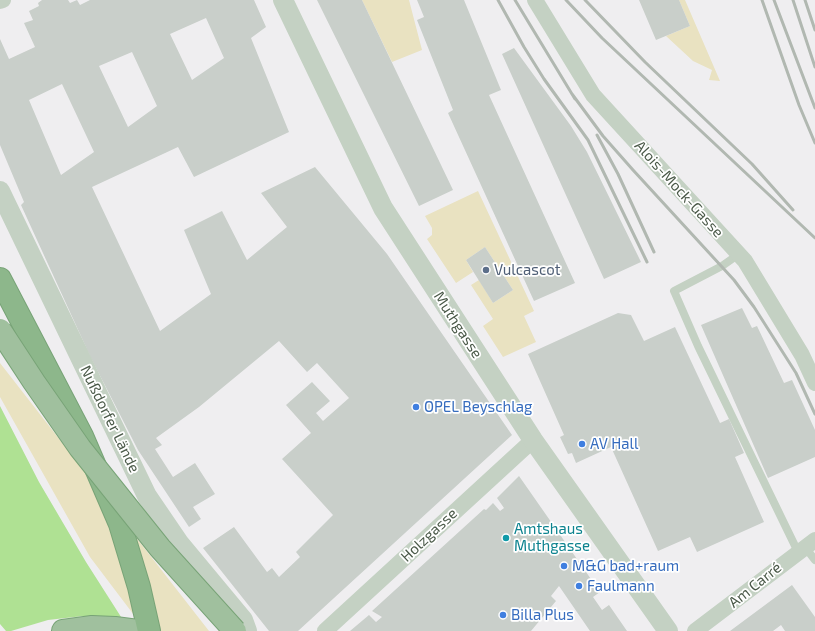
<!DOCTYPE html>
<html>
<head>
<meta charset="utf-8">
<style>
  body { margin:0 }
  canvas { display:block; background:#efeef0 }
</style>
</head>
<body>
<canvas width="815" height="631"></canvas>
<script>
const ctx = document.querySelector('canvas').getContext('2d');
ctx.lineJoin = 'round';
function fillPath(path, color) { ctx.fillStyle = color; ctx.fill(path, 'evenodd'); }
const shape = rows => new Path2D(rows.map(r => 'M' + r).join(''));
function trace(path, color, width, dash) { ctx.strokeStyle = color; ctx.lineWidth = width; ctx.lineCap = dash ? 'butt' : 'round'; ctx.setLineDash(dash || []); ctx.stroke(path); }
function write(font, color, halo, rows, align = 'center') {
  ctx.font = font + ' "Exo 2",sans-serif'; ctx.lineWidth = 3.5; ctx.setLineDash([]); ctx.textBaseline = 'middle'; ctx.strokeStyle = halo; ctx.fillStyle = color; for (const [text, x, y, turn = 0] of rows) {
    ctx.save(); ctx.translate(x, y); ctx.rotate((+turn || 0) * Math.PI / 180); ctx.textAlign = isNaN(turn) ? turn : align; if (halo) ctx.strokeText(text, 0, 0); ctx.fillText(text, 0, 0); ctx.restore();
  }
}
fillPath(shape([
  [362,0,409,0,422,50,392,62],
  [679,0,685,0,720,81,709,80,712,70,693,61,666,36,690,26],
  [478,191,534,311,524,316,536,342,503,357,483,326,493,319,471,285,479,280,493,303,513,290,485,247,466,260,473,272,456,283,427,239,432,235,432,228,425,216],
  [0,363,209,631,146,631,90,557,0,397]
]), '#e9e2c1');
fillPath(shape([
  [0,406,39,482,86,562,130,631,6,631,0,624]
]), '#afe193');
fillPath(shape([
  [83,616,123,617,132,631,11,631,48,620]
]), '#efeef0');
fillPath(shape([
  [42,0,68,0,70,3,77,0,80,5,90,0,254,0,266,27,251,38,289,132,194,177,178,147,92,187,160,331,211,294,184,230,222,211,247,260,287,227,261,193,315,167,387,254,512,435,298,631,269,631,203,548,234,527,267,572,272,568,279,577,300,557,296,552,333,515,282,459,311,433,286,405,312,382,330,401,316,413,323,421,349,398,317,363,307,372,279,341,199,407,156,438,162,445,155,449,173,477,195,463,215,494,193,507,201,519,189,527,138,450,91,358,21,205,24,202,0,145,0,39,9,59,35,47,24,23,33,20,29,11,39,6,38,3],
  [206,18,224,58,192,80,170,34],
  [132,52,157,106,128,127,99,66],
  [62,84,94,152,61,175,29,100],
  [317,0,362,0,453,190,419,206],
  [417,0,464,0,501,90,489,95,575,283,534,301,448,113,453,110,417,20,424,17],
  [639,0,679,0,690,26,656,40],
  [514,48,571,126,587,152,641,262,604,279,502,54],
  [485,247,513,290,493,303,466,260],
  [742,308,752,328,757,326,784,383,792,380,815,430,815,457,768,478,701,325],
  [618,313,631,315,644,341,675,327,720,423,729,419,744,453,735,457,764,522,697,552,690,537,658,551,611,447,576,463,572,453,568,454,560,437,564,435,528,354],
  [519,476,600,592,593,597,602,610,609,605,627,631,590,631,559,586,551,596,556,601,531,631,350,631,369,615,376,622,382,617,372,611,484,509,486,510,493,503,500,511,504,508,497,498],
  [792,585,815,617,815,631,785,631,781,625,773,631,730,631]
]), '#c9cfca');
const trunk = shape([
  [63,631,92,627,115,628,138,631]
]);
const motorway = shape([
  [0,279,82,436,120,524,139,587,149,631]
]);
trace(trunk, '#78a377', 24);
trace(motorway, '#78a377', 24);
trace(shape([
  [739,254,722,266,674,291,698,346,798,552],
  [805,547,815,560]
]), '#c4d1c3', 8);
trace(shape([
  [535,0,593,95,745,261,802,355,815,383],
  [0,1,3,0],
  [325,631,533,440],
  [695,631,815,540]
]), '#c4d1c3', 16);
trace(shape([
  [283,0,383,208,533,440,668,631],
  [0,191,147,496,179,543,243,620,247,631]
]), '#c4d1c3', 20);
trace(trunk, '#a0c09e', 22);
trace(motorway, '#8db78b', 22);
trace(shape([
  [498,0,524,47,544,79,588,140,647,262],
  [515,0,575,99],
  [566,0,602,38,815,238],
  [585,0,645,62,752,164,793,210],
  [762,0,799,105,815,143],
  [774,0,815,108],
  [793,0,815,67],
  [805,0,815,30],
  [572,94,603,136,633,170,734,280,754,307,796,373,815,414],
  [597,135,618,174,654,252]
]), '#b1b8b1', 3);
const trunkBridge = shape([
  [0,330,34,382,80,448,160,548,235,631]
]);
trace(trunkBridge, '#78a377', 24, []);
trace(trunkBridge, '#a0c09e', 22);
for (const [x, y, r, color] of [
  [486,270,4,"#5c6f8a"],
  [416,407,4,"#3f7fe0"],
  [582,444,4,"#3f7fe0"],
  [506,538,4,"#0f9aa8"],
  [564,566,4,"#3f7fe0"],
  [579,586,4,"#3f7fe0"],
  [503,615,4,"#3f7fe0"]
]) { const dot = new Path2D(); dot.arc(x, y, r, 0, 2 * Math.PI); ctx.fillStyle = color; ctx.fill(dot); trace(dot, '#fff', 1.5); }
write('15px', '#4a5948', '#fff', [
  ["Alois-Mock-Gasse",679,189,48],
  ["Muthgasse",458,325,57],
  ["Nußdorfer Lände",110,419,64],
  ["Holzgasse",429,535,-43],
  ["Am Carré",755,585,-39]
]);
write('15px', '#4e5e75', '#fff', [
  ["Vulcascot",494,270]
], 'left');
write('15px', '#366cbe', '#fff', [
  ["OPEL Beyschlag",424,407],
  ["AV Hall",590,444],
  ["M&G bad+raum",572,566],
  ["Faulmann",587,586],
  ["Billa Plus",511,615]
], 'left');
write('15px', '#0d838f', '#fff', [
  ["Amtshaus",514,529],
  ["Muthgasse",514,546]
], 'left');
</script>
</body>
</html>
